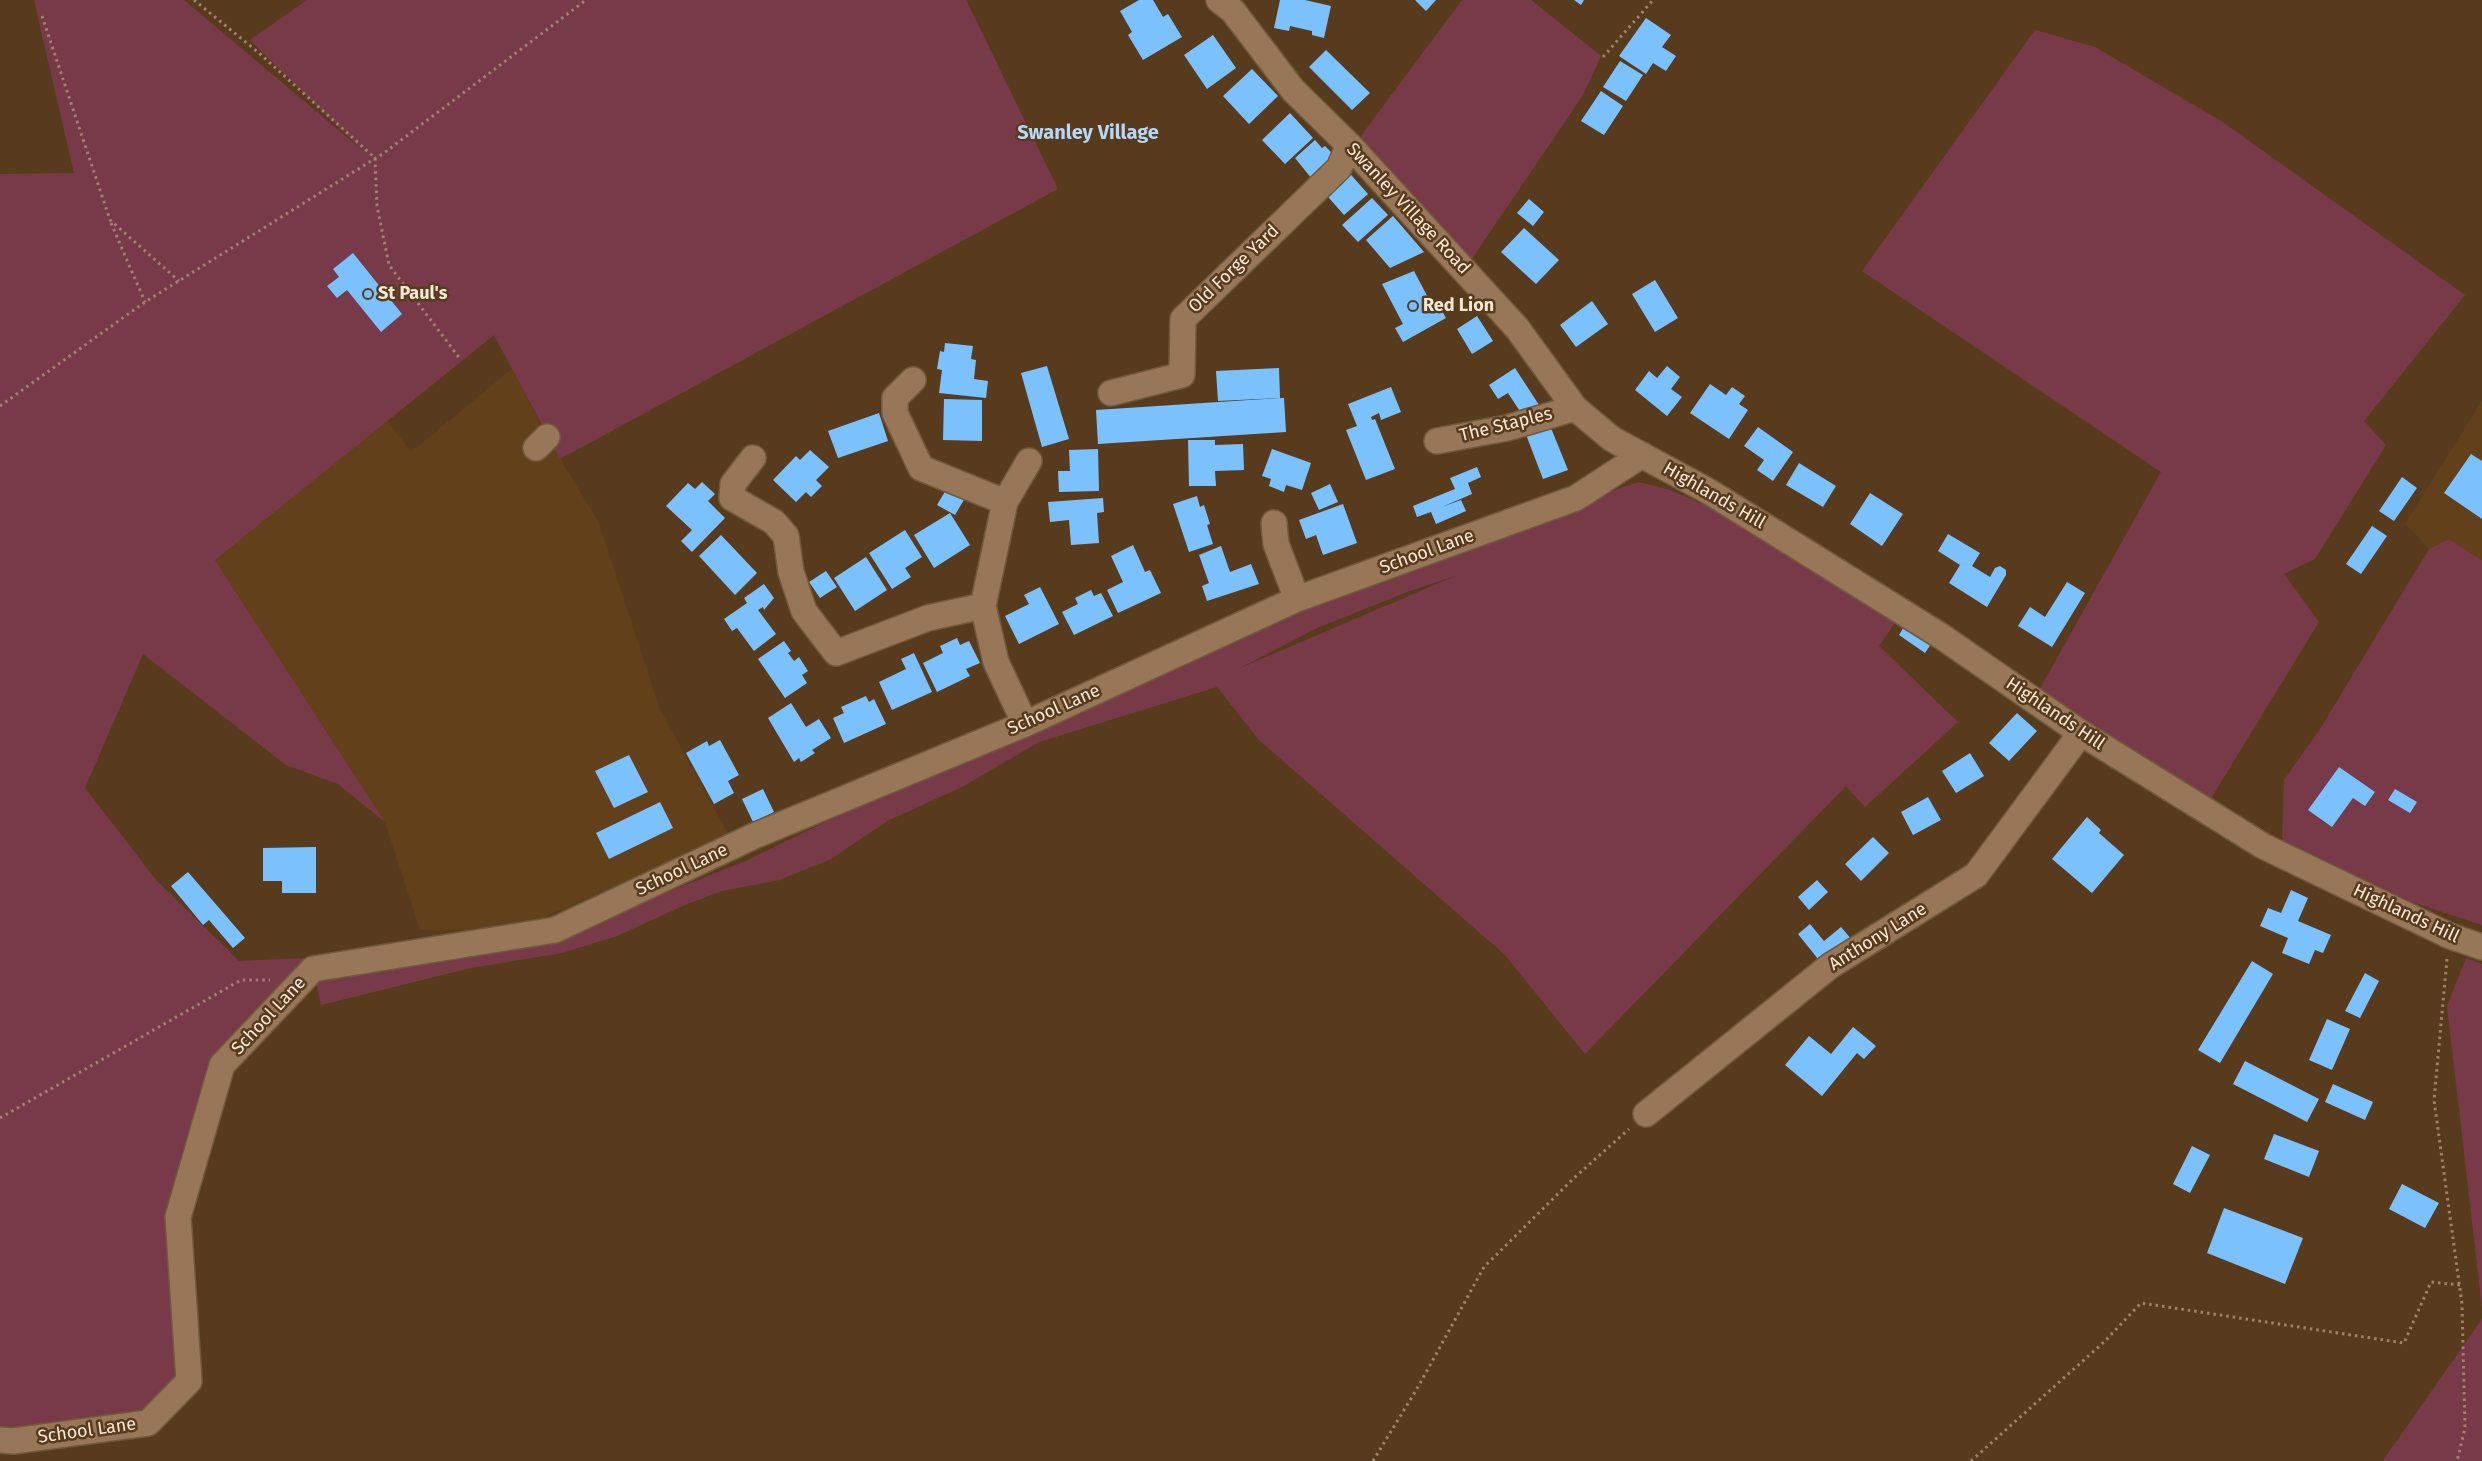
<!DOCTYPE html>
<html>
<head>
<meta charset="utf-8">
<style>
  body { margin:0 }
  canvas { display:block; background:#583b1c }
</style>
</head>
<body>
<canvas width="2482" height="1461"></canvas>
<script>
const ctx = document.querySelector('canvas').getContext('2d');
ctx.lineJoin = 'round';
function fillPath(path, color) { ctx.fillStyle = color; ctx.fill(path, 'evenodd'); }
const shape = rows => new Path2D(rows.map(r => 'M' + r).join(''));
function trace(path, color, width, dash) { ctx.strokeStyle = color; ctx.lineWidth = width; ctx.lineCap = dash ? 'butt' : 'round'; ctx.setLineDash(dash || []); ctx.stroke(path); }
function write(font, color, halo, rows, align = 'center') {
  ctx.font = font + ' "Fira Sans",sans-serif'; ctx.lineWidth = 5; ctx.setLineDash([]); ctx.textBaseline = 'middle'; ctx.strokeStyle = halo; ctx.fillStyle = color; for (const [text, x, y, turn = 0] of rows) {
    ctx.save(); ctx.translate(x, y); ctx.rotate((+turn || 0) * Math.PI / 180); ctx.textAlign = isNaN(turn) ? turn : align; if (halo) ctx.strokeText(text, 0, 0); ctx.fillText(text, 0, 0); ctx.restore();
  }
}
fillPath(shape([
  [512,369,547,437,599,523,659,707,729,836,517,929,420,930,385,822,215,560,386,419,411,452],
  [2482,401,2482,560,2449,539,2429,549,2405,524]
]), '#62401a');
fillPath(shape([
  [34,0,184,0,362,150,250,40,307,0,966,0,1058,189,560,459,494,335,215,560,385,822,338,784,286,765,143,654,85,788,157,881,239,961,454,951,553,938,748,860,1025,724,1288,614,1387,582,1571,504,1639,482,1670,490,1716,510,1899,617,1879,646,1958,722,1865,807,1846,786,1585,1054,1504,954,1259,740,1217,687,1039,742,962,787,889,820,831,859,779,880,722,891,685,905,617,936,562,953,471,968,321,1005,313,970,222,1065,178,1217,189,1381,148,1423,0,1432,0,174,74,173],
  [1458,575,1238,669,1317,628,1407,592],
  [1462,0,1531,0,1601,56,1583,95,1465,269,1352,148],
  [2035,30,2095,47,2221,121,2465,295,2364,421,2386,445,2315,559,2284,574,2319,622,2210,800,2037,694,2161,472,1862,271],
  [2449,539,2482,560,2482,925,2409,901,2282,841,2284,780,2320,729,2429,549],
  [2339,767,2375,792,2365,806,2353,798,2332,827,2308,810],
  [2466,958,2482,964,2482,1308,2447,1006],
  [2482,1319,2482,1461,2384,1461,2384,1459]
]), '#783a49');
fillPath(shape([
  [1139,0,1153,0,1163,17,1168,14,1182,37,1143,60,1128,35,1132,32,1120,11],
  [1280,0,1305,0,1331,6,1324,38,1312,35,1312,31,1290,26,1289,31,1274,28],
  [1415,0,1436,0,1426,11],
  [1574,0,1584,0,1581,5],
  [1646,18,1671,35,1662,47,1676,56,1666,71,1653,63,1646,74,1619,56],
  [1213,35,1236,68,1207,89,1184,55],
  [1326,50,1370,93,1352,110,1309,67],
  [1620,61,1643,75,1626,101,1603,87],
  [1252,69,1278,96,1249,124,1223,96],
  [1601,91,1623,106,1604,135,1581,121],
  [1290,113,1313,138,1285,164,1262,140],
  [1315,140,1322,148,1325,146,1340,161,1316,184,1295,158],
  [1345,168,1368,194,1344,215,1321,189],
  [1372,198,1388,215,1358,242,1342,225],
  [1529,199,1544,212,1533,226,1517,213],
  [1393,216,1424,252,1390,268,1366,240],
  [1524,228,1559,260,1536,284,1501,252],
  [353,253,402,314,381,332,347,290,337,298,327,286,339,277,333,269],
  [1414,271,1433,307,1438,304,1446,318,1403,342,1395,328,1403,324,1382,284],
  [1655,280,1678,318,1655,332,1632,294],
  [1592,301,1608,324,1576,347,1560,325],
  [1477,316,1493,341,1472,354,1457,329],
  [945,343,973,346,971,359,976,360,974,379,988,381,986,398,939,393,942,370,937,369,940,351,944,352],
  [1047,366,1069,439,1042,447,1021,373],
  [1667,366,1680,377,1671,389,1682,397,1667,416,1635,390,1649,371,1657,378],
  [1279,368,1280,398,1218,401,1216,371],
  [1515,368,1539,405,1523,416,1508,393,1498,399,1489,385],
  [1710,384,1726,395,1732,387,1745,396,1739,404,1748,410,1729,439,1690,413],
  [1391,387,1401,412,1381,420,1379,413,1371,417,1372,420,1375,419,1395,469,1366,480,1346,430,1357,426,1348,404],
  [1280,398,1284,398,1286,432,1098,444,1096,410],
  [944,399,982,400,982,441,943,440],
  [879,413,888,441,838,458,828,431],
  [1549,423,1568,470,1543,479,1525,432],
  [1758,427,1793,452,1773,481,1757,470,1764,460,1744,446],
  [1188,440,1215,440,1215,445,1243,444,1244,470,1215,471,1216,486,1189,486],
  [1098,449,1099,491,1059,492,1058,471,1070,471,1069,450],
  [1272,449,1311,463,1302,490,1286,485,1284,492,1269,486,1271,479,1262,476],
  [810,450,829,467,816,480,822,486,811,497,806,492,796,502,773,480,796,456,800,460],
  [2471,454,2482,461,2482,519,2444,493],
  [1799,463,1836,486,1823,507,1786,485],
  [1477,467,1481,477,1468,483,1472,494,1442,507,1461,500,1466,511,1436,524,1431,512,1417,517,1413,506,1455,489,1450,478],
  [2402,477,2417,488,2394,521,2379,511],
  [702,482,715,494,708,501,725,518,692,552,681,541,692,530,666,506,688,483,695,489],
  [1330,484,1338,502,1319,510,1311,493],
  [947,488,965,498,955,515,937,505],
  [1870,493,1903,514,1882,546,1850,524],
  [1197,496,1200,507,1204,505,1210,524,1207,525,1213,544,1189,552,1173,504],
  [1103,498,1104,512,1097,513,1099,543,1071,545,1069,520,1050,522,1048,502],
  [1343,504,1357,543,1323,555,1316,535,1306,539,1299,520],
  [950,513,970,545,934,568,914,535],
  [2372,526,2387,536,2361,574,2346,564],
  [905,530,922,557,905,568,911,577,892,589,869,553],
  [1948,534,1980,553,1972,566,1990,577,1995,568,2000,566,2006,570,2006,575,1987,607,1949,583,1960,565,1938,551],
  [721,535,757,573,735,595,699,556],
  [1133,545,1145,572,1150,570,1161,593,1118,613,1107,590,1123,582,1111,556],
  [1221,546,1230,572,1251,564,1259,584,1207,601,1202,586,1209,583,1199,555],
  [866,557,887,590,855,611,834,578],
  [826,571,837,587,820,598,809,582],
  [2067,582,2085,593,2052,647,2018,626,2030,607,2045,617],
  [764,584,774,598,764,610,763,607,758,610,776,634,754,651,737,628,732,631,724,619,747,603,744,598],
  [1040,587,1059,624,1019,644,1005,616,1029,604,1024,595],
  [1091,590,1094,596,1101,593,1113,616,1074,635,1062,612,1078,604,1075,598],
  [1908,620,1935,638,1925,653,1899,635],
  [957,638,960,645,969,641,980,663,966,669,970,676,937,692,923,663,943,653,940,646],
  [784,641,791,651,788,653,794,661,799,657,808,671,802,675,807,683,785,698,758,659],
  [914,653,932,692,892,710,879,682,906,669,901,659],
  [866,696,869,702,874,699,886,724,844,743,833,718,844,713,841,707],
  [791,703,806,727,819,719,831,738,812,750,815,753,801,762,799,758,794,762,768,718],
  [2017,713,2037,731,2009,761,1989,743],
  [720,740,739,775,728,781,734,793,714,804,686,753,707,741,709,746],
  [1970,753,1984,776,1956,793,1942,771],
  [629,755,648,792,614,808,595,771],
  [2339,767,2375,792,2365,806,2353,798,2332,827,2308,810],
  [763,789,774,812,753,822,742,799],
  [2395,789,2417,802,2410,813,2388,800],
  [1928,797,1941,820,1913,835,1901,812],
  [660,802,673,828,609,859,596,833],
  [2087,817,2101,830,2099,833,2124,855,2092,893,2052,859],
  [1873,837,1889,853,1861,881,1845,864],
  [316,847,316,893,282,893,282,881,263,881,263,848],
  [188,872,245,938,233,948,209,920,203,925,171,886],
  [1817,880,1828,892,1809,910,1798,897],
  [2291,890,2308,898,2298,921,2331,935,2323,953,2315,950,2309,964,2282,953,2288,938,2260,926,2268,908,2281,913],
  [1810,924,1824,941,1841,927,1852,940,1822,964,1798,934],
  [2252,961,2273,974,2220,1063,2198,1050],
  [2365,973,2379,981,2360,1018,2345,1011],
  [2327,1019,2350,1029,2332,1070,2309,1060],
  [1853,1027,1876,1046,1864,1059,1857,1053,1822,1096,1785,1065,1809,1036,1831,1054],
  [2245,1061,2319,1099,2307,1122,2233,1084],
  [2333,1084,2373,1102,2365,1120,2325,1102],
  [2274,1134,2319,1151,2309,1177,2264,1159],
  [2192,1146,2210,1155,2190,1193,2173,1184],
  [2402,1184,2439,1203,2425,1228,2389,1209],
  [2224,1208,2303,1238,2285,1284,2207,1253]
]), '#7bc1fe');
const minor = shape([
  [1219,0,1233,11,1293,90,1352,148,1517,328,1575,408,1612,439,1708,491,1941,636,2081,733,2263,846,2450,936,2482,947],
  [913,380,895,398,895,413,921,468,1005,502],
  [1111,393,1182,375,1183,319,1339,168,1349,145],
  [1437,441,1507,428,1575,408],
  [536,448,547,437],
  [753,458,733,484,732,498,774,522,786,536,791,572,804,611,836,653,928,618,983,606],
  [1274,523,1276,544,1297,599],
  [1025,724,996,662,983,606,1005,502,1029,461],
  [1646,1114,1830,966,1976,875,2081,733],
  [0,1440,13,1441,148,1423,189,1381,178,1217,222,1065,313,969,555,930,754,836,1025,724,1297,599,1576,498,1642,455]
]);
trace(minor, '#71593d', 28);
trace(shape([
  [194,0,259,53,375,158,377,206,389,265,461,360],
  [42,16,110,220,179,281],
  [1603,57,1653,0],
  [111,223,145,302],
  [0,406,145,302,384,153,586,0],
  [2447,959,2434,1100,2462,1304,2465,1428,2457,1461],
  [0,1118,241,980,270,980],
  [1373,1461,1418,1387,1484,1267,1574,1178,1629,1129],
  [1971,1461,2104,1342,2141,1303,2404,1343,2431,1282,2460,1285]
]), '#9d846b', 3, [2.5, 4]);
trace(minor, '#977757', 25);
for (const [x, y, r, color] of [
  [368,294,5,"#7bbef9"],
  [1413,306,5,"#7bbef9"]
]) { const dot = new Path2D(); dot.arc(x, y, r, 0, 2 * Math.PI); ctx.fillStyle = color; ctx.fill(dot); trace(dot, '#583b1c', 2); }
write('18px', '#fae8d7', '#583b1c', [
  ["Swanley Village Road",1408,209,47],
  ["Old Forge Yard",1234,269,-44],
  ["The Staples",1506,425,-14],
  ["Highlands Hill",1714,496,30],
  ["School Lane",1427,552,-20],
  ["School Lane",1054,710,-24],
  ["Highlands Hill",2055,714,34],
  ["School Lane",682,870,-25],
  ["Highlands Hill",2406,914,25],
  ["Anthony Lane",1878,937,-32],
  ["School Lane",269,1016,-47],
  ["School Lane",87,1431,-8]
]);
write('bold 18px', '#fae8d7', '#583b1c', [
  ["St Paul's",378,294],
  ["Red Lion",1423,306]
], 'left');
write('bold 20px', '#b4d8f9', '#583b1c', [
  ["Swanley Village",1088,133]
]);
</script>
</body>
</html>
